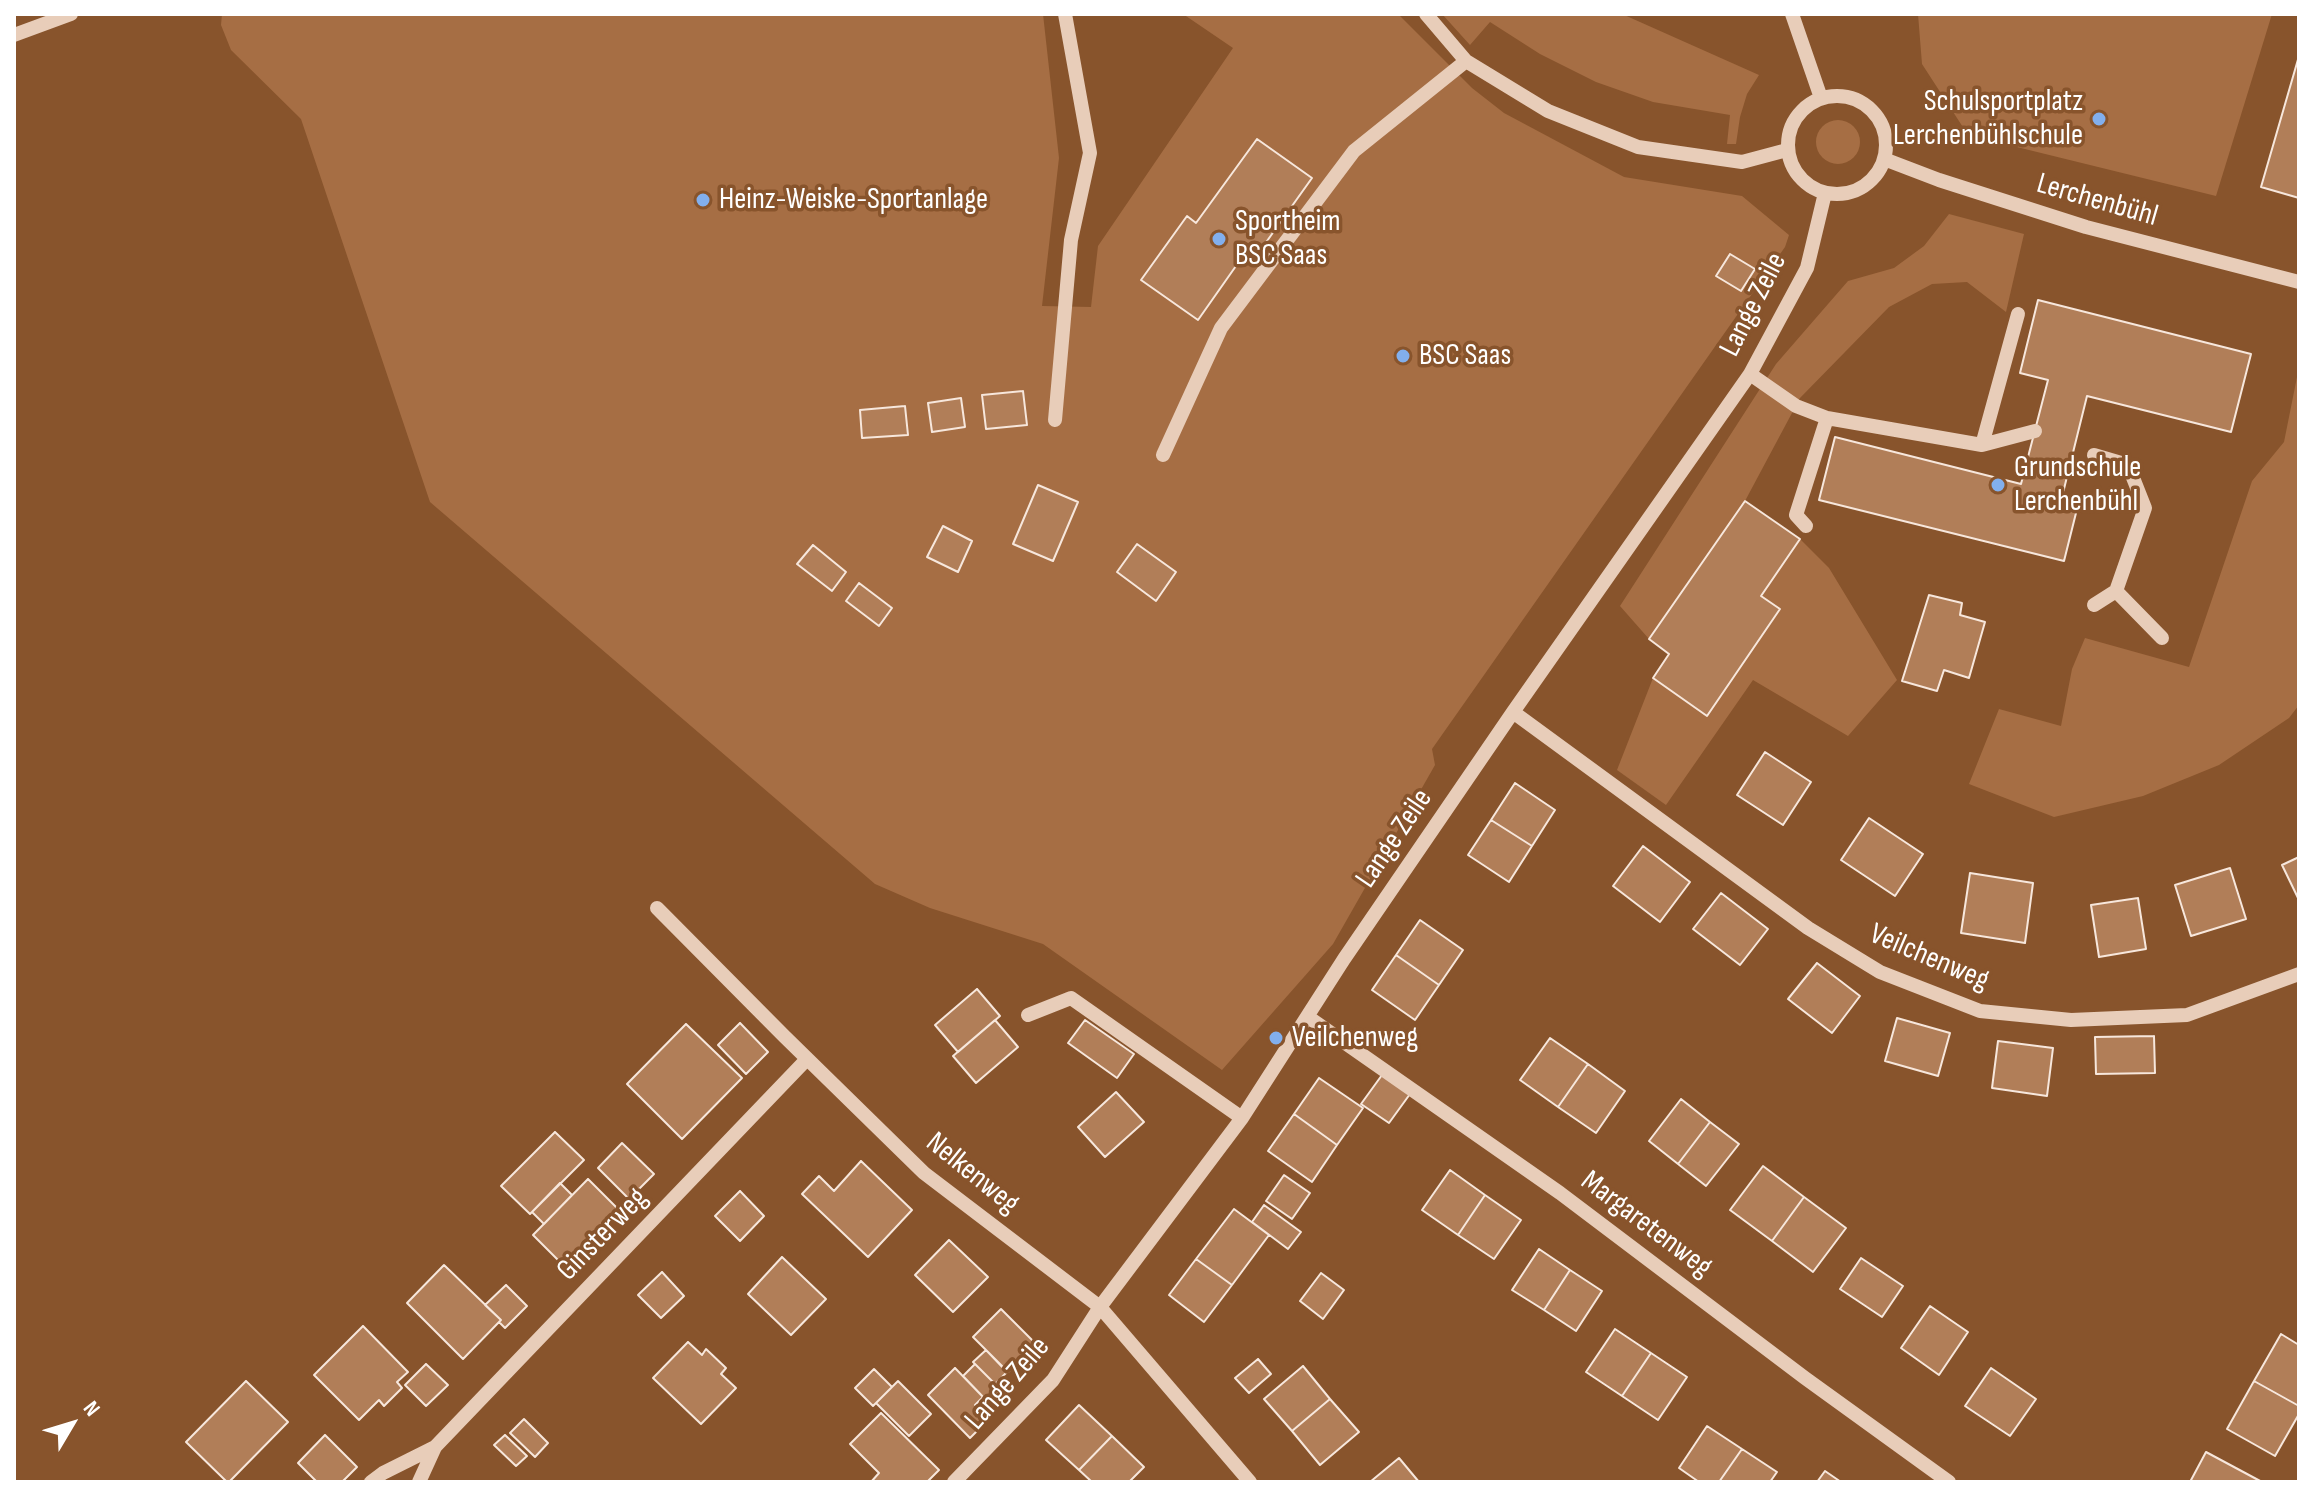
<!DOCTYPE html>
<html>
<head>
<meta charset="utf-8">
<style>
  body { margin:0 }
  #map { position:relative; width:2313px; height:1496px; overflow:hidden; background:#88542c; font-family:"Sofia Sans Condensed",sans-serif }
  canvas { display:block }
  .frame { position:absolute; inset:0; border:16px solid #fff; pointer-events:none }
  .north { position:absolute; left:32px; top:1384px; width:80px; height:80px; -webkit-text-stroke:6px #88542c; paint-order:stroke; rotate:52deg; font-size:22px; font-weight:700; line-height:32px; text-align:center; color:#fff }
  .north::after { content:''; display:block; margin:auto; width:28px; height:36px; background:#fff; clip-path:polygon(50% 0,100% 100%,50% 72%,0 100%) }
</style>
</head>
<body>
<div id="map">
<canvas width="2313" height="1496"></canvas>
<div class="frame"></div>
<div class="north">N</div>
</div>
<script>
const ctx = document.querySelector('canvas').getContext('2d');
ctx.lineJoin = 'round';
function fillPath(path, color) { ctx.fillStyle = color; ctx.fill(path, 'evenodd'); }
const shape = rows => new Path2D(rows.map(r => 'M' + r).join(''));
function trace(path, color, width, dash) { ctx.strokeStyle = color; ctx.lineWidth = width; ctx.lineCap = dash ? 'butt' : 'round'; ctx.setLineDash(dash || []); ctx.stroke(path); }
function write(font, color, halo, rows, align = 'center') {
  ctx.font = font + ' "Sofia Sans Condensed",sans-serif'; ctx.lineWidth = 7; ctx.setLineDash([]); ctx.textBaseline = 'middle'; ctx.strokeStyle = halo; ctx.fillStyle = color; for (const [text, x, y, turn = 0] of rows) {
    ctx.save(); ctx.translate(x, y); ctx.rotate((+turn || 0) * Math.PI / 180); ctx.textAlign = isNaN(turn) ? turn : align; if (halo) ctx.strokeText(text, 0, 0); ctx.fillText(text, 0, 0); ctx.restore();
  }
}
fillPath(shape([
  [222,14,1043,14,1059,158,1042,306,1091,307,1098,246,1233,48,1183,14,1398,14,1472,88,1504,113,1624,177,1742,196,1789,235,1785,247,1432,749,1435,765,1333,944,1222,1070,1043,944,930,908,875,884,430,502,301,119,231,50,221,25],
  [1442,14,1622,14,1759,75,1747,94,1740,117,1736,144,1727,144,1730,115,1653,102,1596,82,1540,54,1490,22,1470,45],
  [1918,14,2272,14,2216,196,1968,135,1922,64],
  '1816 142a22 22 0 1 1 44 0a22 22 0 1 1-44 0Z',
  [1949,214,2024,234,2006,312,1967,282,1932,284,1889,307,1800,398,1745,501,1649,639,1620,606,1776,364,1848,281,1894,268,1924,246],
  [2299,367,2299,705,2289,718,2219,765,2143,796,2054,817,1969,784,1999,709,2061,726,2072,669,2085,638,2189,667,2252,481,2284,442],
  [1800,539,1829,568,1897,680,1848,736,1753,680,1666,805,1617,770,1653,678,1707,715,1780,610,1761,596]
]), '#a66e44');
const building = shape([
  [2299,56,2299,198,2261,187,2299,56],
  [1257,139,1312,178,1252,262,1243,256,1198,320,1141,280,1187,216,1196,223,1257,139],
  [1730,254,1755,269,1741,291,1716,276,1730,254],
  [2038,300,2251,354,2231,432,2087,396,2062,497,2079,501,2064,561,1819,500,1835,437,2021,484,2048,380,2020,373,2038,300],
  [1023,391,1027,425,986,429,982,395,1023,391],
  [961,398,965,427,932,432,928,403,961,398],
  [905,406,908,435,862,438,860,410,905,406],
  [1038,485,1078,502,1053,561,1013,544,1038,485],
  [1745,501,1800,539,1761,596,1780,609,1707,716,1653,678,1669,654,1649,639,1745,501],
  [943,526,972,541,958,572,927,557,943,526],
  [1137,544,1176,572,1156,601,1117,572,1137,544],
  [813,545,846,572,832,591,797,564,813,545],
  [859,583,892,608,879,626,846,601,859,583],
  [1929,595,1962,603,1960,615,1985,622,1969,678,1944,670,1937,691,1902,681,1929,595],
  [1765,752,1811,782,1783,825,1737,795,1765,752],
  [1515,783,1555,810,1532,846,1491,820,1515,783],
  [1869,818,1923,854,1895,896,1841,860,1869,818],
  [1491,820,1532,846,1509,882,1468,855,1491,820],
  [1643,846,1690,882,1660,922,1613,886,1643,846],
  [2299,857,2299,900,2282,865,2299,857],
  [2230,868,2246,919,2191,936,2175,885,2230,868],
  [1970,873,2033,883,2025,943,1961,933,1970,873],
  [1721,893,1768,929,1740,965,1693,929,1721,893],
  [2138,898,2146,949,2099,957,2091,905,2138,898],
  [1420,920,1463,950,1439,985,1396,955,1420,920],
  [1396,955,1439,985,1415,1020,1372,990,1396,955],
  [1817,963,1860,996,1832,1033,1788,999,1817,963],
  [977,989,1000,1016,958,1052,935,1025,977,989],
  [1897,1018,1950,1033,1938,1076,1885,1061,1897,1018],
  [995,1020,1018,1047,976,1083,953,1056,995,1020],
  [1085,1020,1134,1054,1117,1078,1068,1043,1085,1020],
  [740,1023,768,1052,746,1074,718,1045,740,1023],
  [686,1024,742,1078,682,1139,627,1084,686,1024],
  [2154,1036,2155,1073,2096,1074,2095,1037,2154,1036],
  [1550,1038,1588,1064,1558,1107,1520,1080,1550,1038],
  [1998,1041,2053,1048,2047,1096,1992,1088,1998,1041],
  [1588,1064,1625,1091,1596,1133,1558,1107,1588,1064],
  [1382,1075,1410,1094,1389,1123,1361,1104,1382,1075],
  [1319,1078,1363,1108,1337,1145,1294,1114,1319,1078],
  [1116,1092,1144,1122,1105,1157,1078,1127,1116,1092],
  [1681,1099,1710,1122,1678,1164,1649,1141,1681,1099],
  [1294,1114,1337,1145,1312,1182,1268,1151,1294,1114],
  [1710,1122,1739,1144,1706,1186,1678,1164,1710,1122],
  [555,1132,584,1160,530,1214,501,1186,555,1132],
  [622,1143,654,1174,629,1199,598,1168,622,1143],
  [861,1161,912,1210,868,1257,802,1194,819,1176,834,1191,861,1161],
  [1763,1166,1804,1197,1772,1241,1730,1210,1763,1166],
  [1450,1170,1485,1195,1458,1235,1422,1210,1450,1170],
  [1284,1175,1310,1193,1292,1219,1266,1201,1284,1175],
  [588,1179,618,1209,563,1265,533,1235,588,1179],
  [560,1183,572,1195,544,1224,532,1212,560,1183],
  [740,1191,764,1216,740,1241,715,1216,740,1191],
  [1485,1195,1521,1220,1494,1259,1458,1235,1485,1195],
  [1804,1197,1846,1228,1813,1272,1772,1241,1804,1197],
  [1264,1205,1301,1232,1288,1249,1252,1222,1264,1205],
  [1234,1209,1269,1235,1232,1285,1196,1259,1234,1209],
  [949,1240,988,1277,953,1312,915,1275,949,1240],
  [1539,1249,1570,1270,1544,1310,1512,1290,1539,1249],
  [782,1257,826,1299,791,1335,748,1294,782,1257],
  [1861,1258,1903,1286,1882,1317,1840,1289,1861,1258],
  [1196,1259,1232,1285,1204,1322,1169,1295,1196,1259],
  [444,1265,501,1320,463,1359,407,1303,444,1265],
  [1570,1270,1602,1291,1576,1331,1544,1310,1570,1270],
  [662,1272,684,1296,661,1318,638,1295,662,1272],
  [1321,1273,1344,1290,1323,1319,1300,1301,1321,1273],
  [506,1285,527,1306,505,1328,499,1322,501,1320,485,1305,506,1285],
  [1930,1306,1968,1332,1939,1375,1901,1348,1930,1306],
  [1001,1309,1036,1344,1008,1372,973,1337,1001,1309],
  [363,1326,408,1372,397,1382,402,1388,384,1406,379,1400,359,1420,314,1375,363,1326],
  [1615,1329,1651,1353,1622,1396,1586,1372,1615,1329],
  [2281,1334,2299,1345,2299,1406,2254,1381,2281,1334],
  [688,1342,702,1355,706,1349,726,1368,721,1374,736,1388,701,1424,653,1378,688,1342],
  [986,1350,1007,1372,995,1384,973,1362,986,1350],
  [1651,1353,1687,1377,1658,1420,1622,1396,1651,1353],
  [1258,1359,1271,1374,1249,1393,1235,1378,1258,1359],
  [426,1364,448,1385,426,1406,405,1385,426,1364],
  [975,1364,1000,1389,987,1401,963,1376,975,1364],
  [1303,1366,1330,1399,1292,1431,1264,1399,1303,1366],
  [955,1368,983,1397,975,1405,989,1419,970,1438,928,1395,955,1368],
  [1991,1368,2036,1399,2010,1436,1965,1406,1991,1368],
  [874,1369,892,1387,873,1406,855,1388,874,1369],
  [246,1381,288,1422,229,1482,227,1482,186,1442,246,1381],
  [898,1381,931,1414,909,1436,876,1403,898,1381],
  [2254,1381,2299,1406,2299,1414,2275,1456,2227,1429,2254,1381],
  [1330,1399,1359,1432,1320,1465,1292,1431,1330,1399],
  [1079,1405,1112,1436,1079,1470,1046,1440,1079,1405],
  [881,1413,939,1470,927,1482,871,1482,879,1473,850,1444,881,1413],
  [524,1419,548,1443,535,1457,510,1433,524,1419],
  [1707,1426,1742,1449,1719,1482,1699,1482,1679,1468,1707,1426],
  [325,1435,357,1467,342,1482,317,1482,298,1463,325,1435],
  [505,1435,527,1456,516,1466,494,1445,505,1435],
  [1112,1436,1144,1467,1129,1482,1092,1482,1079,1470,1112,1436],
  [1742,1449,1777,1472,1770,1482,1719,1482,1742,1449],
  [2206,1452,2262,1482,2190,1482,2206,1452],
  [1399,1458,1419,1482,1370,1482,1399,1458],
  [1825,1471,1841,1482,1817,1482,1825,1471]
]);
fillPath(building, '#b17e58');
trace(building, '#f7e7dc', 2);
trace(shape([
  [1426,14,1466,61,1548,111,1638,147,1742,162,1787,150],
  [1792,14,1821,98],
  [14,35,71,14],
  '1788 145a49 49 0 1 1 98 0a49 49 0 1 1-98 0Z',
  [1884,159,1939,180,2086,227,2299,282],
  [1750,374,1796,406,1827,418,1982,445,2035,431],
  [1055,420,1071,240,1090,153,1065,14],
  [1982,445,2018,314],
  [1163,455,1221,328,1354,151,1466,61],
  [2094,455,2128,465,2145,508,2116,591,2094,605],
  [1806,526,1796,515,1827,418],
  [2116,591,2162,638],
  [1513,712,1808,928,1880,972,1980,1011,2071,1020,2187,1015,2299,974],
  [657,908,784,1036,924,1173,1100,1307,1250,1482],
  [1028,1015,1071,998,1242,1118],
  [1308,1017,1560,1193,1805,1378,1949,1482],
  [371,1482,383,1473,435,1447],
  [419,1482,435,1447,807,1059],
  [954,1482,1053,1380,1100,1307,1242,1118,1344,959,1513,712,1750,374,1807,268,1825,193]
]), '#e8cdb9', 14);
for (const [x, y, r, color] of [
  [2099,119,8,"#82afed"],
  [703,200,8,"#82afed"],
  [1219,239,8,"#82afed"],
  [1403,356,8,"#82afed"],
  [1998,485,8,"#82afed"],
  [1276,1038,8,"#82afed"]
]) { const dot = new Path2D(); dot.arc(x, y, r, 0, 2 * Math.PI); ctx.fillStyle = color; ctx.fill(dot); trace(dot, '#88542c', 3); }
write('30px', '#fff', '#88542c', [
  ["Schulsportplatz",2083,102,"right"],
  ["Lerchenbühlschule",2083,136,"right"],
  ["Heinz-Weiske-Sportanlage",719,200],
  ["Sportheim",1235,222],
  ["BSC Saas",1235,256],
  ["BSC Saas",1419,356],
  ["Grundschule",2014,468],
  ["Lerchenbühl",2014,502],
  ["Veilchenweg",1292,1038]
], 'left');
write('30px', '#fff', '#88542c', [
  ["Lerchenbühl",2097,201,16],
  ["Lange Zeile",1754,305,-63],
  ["Lange Zeile",1395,839,-56],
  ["Veilchenweg",1929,958,23],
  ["Nelkenweg",972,1174,39],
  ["Margaretenweg",1646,1225,37],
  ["Ginsterweg",603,1235,-46],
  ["Lange Zeile",1008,1384,-49]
]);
</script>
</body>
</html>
